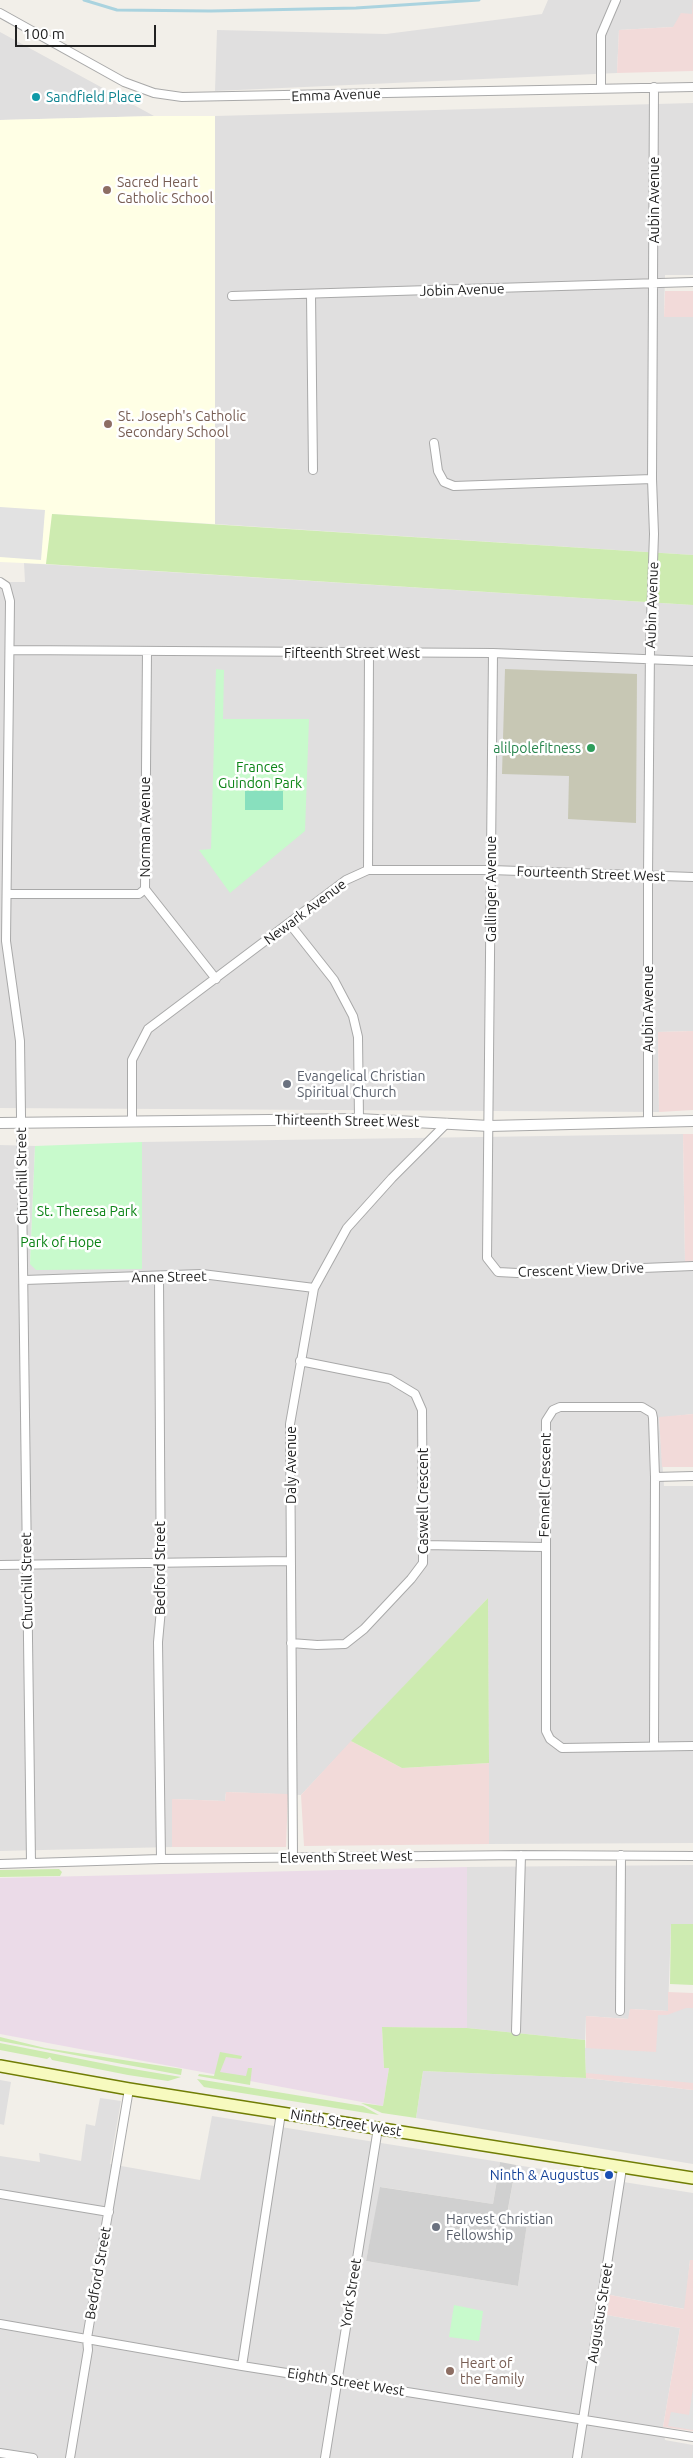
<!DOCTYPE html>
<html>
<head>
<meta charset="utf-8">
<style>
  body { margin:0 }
  #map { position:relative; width:693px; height:2458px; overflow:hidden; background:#f2efe9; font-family:Ubuntu,sans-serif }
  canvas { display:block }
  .scale { position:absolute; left:15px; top:25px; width:141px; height:22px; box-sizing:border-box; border:2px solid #222; border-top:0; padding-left:6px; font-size:15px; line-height:18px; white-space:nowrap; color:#222; -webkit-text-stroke:4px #fff; paint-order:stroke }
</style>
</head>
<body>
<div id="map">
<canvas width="693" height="2458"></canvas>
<div class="scale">100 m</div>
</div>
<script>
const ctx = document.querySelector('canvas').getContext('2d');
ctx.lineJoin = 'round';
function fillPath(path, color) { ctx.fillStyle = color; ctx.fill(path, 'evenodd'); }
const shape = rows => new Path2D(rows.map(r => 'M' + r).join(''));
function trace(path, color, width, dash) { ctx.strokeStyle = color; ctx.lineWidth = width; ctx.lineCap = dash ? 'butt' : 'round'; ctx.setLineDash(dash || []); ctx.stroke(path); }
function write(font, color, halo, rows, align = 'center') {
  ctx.font = font + ' Ubuntu,sans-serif'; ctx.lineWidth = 5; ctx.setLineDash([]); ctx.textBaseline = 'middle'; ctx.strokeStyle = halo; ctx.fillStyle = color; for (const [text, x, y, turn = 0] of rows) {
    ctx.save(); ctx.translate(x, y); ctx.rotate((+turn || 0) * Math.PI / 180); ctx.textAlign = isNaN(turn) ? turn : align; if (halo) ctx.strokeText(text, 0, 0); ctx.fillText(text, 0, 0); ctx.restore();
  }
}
fillPath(shape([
  [548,0,693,0,693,14,673,27,619,30,617,73,215,91,217,30,386,34,542,14],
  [0,32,154,116,0,120],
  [693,103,693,275,665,275,664,317,693,317,693,555,215,524,215,116],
  [24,563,693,605,693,1031,658,1032,659,1112,0,1108,0,582,25,582],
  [683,1134,685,1261,693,1261,693,1414,659,1418,664,1486,693,1486,693,1843,489,1844,488,1598,301,1795,226,1792,225,1801,172,1799,172,1847,0,1851,0,1145,35,1146,30,1264,142,1269,142,1142],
  [693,1865,693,1924,671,1924,668,2011,630,2009,629,2019,586,2016,585,2040,467,2028,467,1867],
  [423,2071,586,2078,693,2090,693,2164,416,2118],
  [0,2080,11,2082,4,2125,0,2124],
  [100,2098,121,2101,110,2164,200,2180,212,2116,500,2162,493,2204,381,2187,366,2261,518,2286,528,2217,507,2215,516,2165,693,2193,693,2260,690,2260,685,2309,610,2295,607,2315,680,2328,663,2427,665,2440,693,2445,693,2458,0,2458,0,2156,40,2162,39,2153,81,2161,86,2124,95,2126]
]), '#e0dfdf');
fillPath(shape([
  [693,0,693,71,617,73,619,30,673,27,681,13,692,14],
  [665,291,693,291,693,317,664,317],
  [693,1031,693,1110,659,1112,658,1032],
  [683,1134,693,1134,693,1261,685,1262],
  [693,1414,693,1467,662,1467,659,1417],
  [351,1741,402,1768,489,1763,489,1844,304,1846,301,1795],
  [226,1792,288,1794,286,1847,172,1847,172,1799,225,1801],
  [668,1992,693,1993,693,2090,586,2078,586,2016,628,2019,630,2009,668,2011],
  [690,2260,693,2260,693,2431,663,2427,680,2328,607,2315,610,2295,684,2309]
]), '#f2dad9');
fillPath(shape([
  [467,1867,467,2028,382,2027,384,2068,389,2068,383,2106,0,2034,0,1878]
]), '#ebdbe8');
fillPath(shape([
  [154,116,215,116,215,524,53,514,46,564,0,562,0,120]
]), '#ffffe5');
fillPath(shape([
  [500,2162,516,2165,507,2214,528,2217,518,2286,366,2261,380,2187,493,2204]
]), '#d0d0d0');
fillPath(shape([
  [505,669,637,674,636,823,568,819,569,776,502,774]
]), '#c7c7b4');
fillPath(shape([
  [52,514,693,555,693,605,46,564],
  [488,1598,489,1763,402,1768,351,1741],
  [59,1869,62,1872,60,1876,0,1877,0,1870],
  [671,1924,693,1924,693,1985,670,1984],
  [382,2027,467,2028,585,2040,586,2078,423,2071,416,2118,382,2113,361,2103,383,2106,389,2068,384,2068],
  [0,2037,45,2048,182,2069,181,2075,0,2041],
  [0,2043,121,2067,181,2077,168,2081,128,2075,52,2060,50,2057,47,2059,0,2050],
  [220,2052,242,2056,241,2059,226,2057,220,2072,246,2076,248,2068,252,2068,250,2085,198,2076,199,2074,214,2076],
  [197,2079,363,2106,379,2115,204,2087]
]), '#cdebb0');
fillPath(shape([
  [216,669,224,670,223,719,309,719,305,831,230,893,199,850,211,849],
  [142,1142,142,1269,36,1270,30,1264,35,1146],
  [454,2305,483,2311,479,2341,449,2337]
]), '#c8facc');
fillPath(shape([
  [245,791,283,791,283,810,245,810]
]), '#88e0be');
fillPath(shape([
  [0,507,45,510,41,560,0,557],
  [686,2008,693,2008,693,2083,586,2073,585,2048,656,2052,658,2015,667,2015],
  [693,2388,693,2430,668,2426,671,2412,689,2415]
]), '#e2e2e2');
trace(shape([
  [84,0,117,10,211,11,356,8,479,0]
]), '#aad3df', 3);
const minor = shape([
  [0,13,124,82,154,93,182,97,693,87],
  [601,88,601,35,616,0],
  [311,294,313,470],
  [232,296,693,282],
  [434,443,438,471,444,482,454,486,652,479],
  [0,582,6,586,10,601,6,941,20,1041,31,1863],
  [10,650,493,653,693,661],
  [147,651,145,889,216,979],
  [493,653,487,1258,498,1272,517,1273,693,1266],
  [368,870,491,870,693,877],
  [7,894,139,894,145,889],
  [289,923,334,980,353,1016,358,1037,359,1119],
  [132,1122,132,1060,148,1029,346,880,368,870,369,653],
  [648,1122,648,876,650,648,654,534,652,479,654,87],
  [159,1277,161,1609,158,1642,161,1859],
  [24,1280,202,1274,314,1288],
  [655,1477,693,1476],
  [423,1545,544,1547],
  [0,1565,290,1561],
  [291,1643,317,1645,345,1644,364,1629,411,1579,423,1563,423,1545,422,1410,415,1394,390,1379,300,1361],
  [654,1745,655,1477,653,1418,652,1413,642,1407,560,1407,553,1410,546,1421,546,1731,550,1739,562,1748,693,1746],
  [293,1858,290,1424,314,1288,347,1228,392,1178,447,1123],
  [0,1864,161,1859,521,1855,693,1856],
  [620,2011,621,1855],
  [516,2031,521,1855],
  [0,2194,109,2212],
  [0,2324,242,2366,693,2437],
  [242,2366,281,2113],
  [0,2453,33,2458],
  [70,2458,88,2350,87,2338,129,2089],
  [325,2458,378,2128],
  [577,2458,622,2168]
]);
const tertiary = shape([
  [0,1123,359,1119,489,1126,693,1121]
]);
const secondary = shape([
  [0,2066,129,2089,693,2178]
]);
trace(minor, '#a9a9a9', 10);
trace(tertiary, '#a9a9a9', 12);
trace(secondary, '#707d05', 14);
trace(minor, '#fff', 8);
trace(tertiary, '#fff', 10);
trace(secondary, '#f7fabf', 11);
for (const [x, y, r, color] of [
  [36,97,5,"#0f9aa8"],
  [107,190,5,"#8d6e63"],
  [108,424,5,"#8d6e63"],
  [591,748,5,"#2e9e5b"],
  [287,1084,5,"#6b7280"],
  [609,2175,5,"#1a4fb4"],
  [436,2227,5,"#6b7280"],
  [450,2371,5,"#8d6e63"]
]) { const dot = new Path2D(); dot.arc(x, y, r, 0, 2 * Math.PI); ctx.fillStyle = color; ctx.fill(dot); trace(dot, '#fff', 2); }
write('14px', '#222', '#fff', [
  ["Emma Avenue",336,95,-2],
  ["Aubin Avenue",654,200,-90],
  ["Jobin Avenue",462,290,-2],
  ["Aubin Avenue",652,605,-88],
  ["Fifteenth Street West",352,653],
  ["Norman Avenue",145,827,-90],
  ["Fourteenth Street West",591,874,2],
  ["Gallinger Avenue",491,889,-90],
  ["Newark Avenue",305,912,-37],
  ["Aubin Avenue",648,1009,-90],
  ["Thirteenth Street West",347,1121,1],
  ["Churchill Street",22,1176,-91],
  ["Crescent View Drive",581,1270,-2],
  ["Anne Street",169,1277,-1],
  ["Daly Avenue",291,1465,-90],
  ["Fennell Crescent",545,1485,-89],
  ["Caswell Crescent",423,1501,-90],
  ["Bedford Street",160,1568,-90],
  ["Churchill Street",27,1581,-91],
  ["Eleventh Street West",346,1857,-1],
  ["Ninth Street West",346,2123,9],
  ["Bedford Street",98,2273,-80],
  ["York Street",351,2293,-81],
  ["Augustus Street",600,2313,-81],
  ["Eighth Street West",346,2382,9]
]);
write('14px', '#0d838f', '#fff', [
  ["Sandfield Place",46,97]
], 'left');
write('14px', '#785e54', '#fff', [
  ["Sacred Heart",117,182],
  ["Catholic School",117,198],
  ["St. Joseph's Catholic",118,416],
  ["Secondary School",118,432],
  ["Heart of",460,2363],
  ["the Family",460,2379]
], 'left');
write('14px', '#27864d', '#fff', [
  ["alilpolefitness",581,748]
], 'right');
write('14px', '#0c8416', '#fff', [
  ["Frances",260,767],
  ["Guindon Park",260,783],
  ["St. Theresa Park",87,1211],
  ["Park of Hope",61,1242]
]);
write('14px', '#5b616d', '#fff', [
  ["Evangelical Christian",297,1076],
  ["Spiritual Church",297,1092],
  ["Harvest Christian",446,2219],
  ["Fellowship",446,2235]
], 'left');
write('14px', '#164399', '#fff', [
  ["Ninth & Augustus",599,2175]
], 'right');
</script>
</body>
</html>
